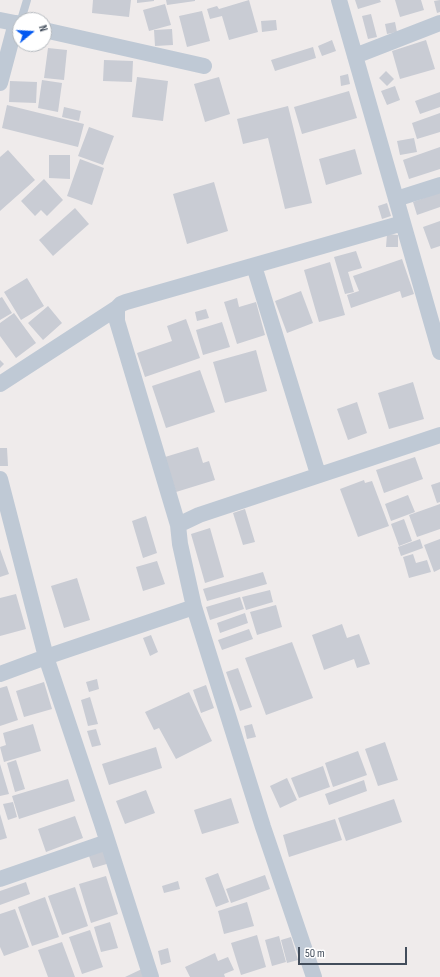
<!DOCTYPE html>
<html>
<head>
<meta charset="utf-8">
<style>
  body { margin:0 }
  #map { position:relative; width:440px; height:977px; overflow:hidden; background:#efebeb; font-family:"Sofia Sans Condensed",sans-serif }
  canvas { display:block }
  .north { position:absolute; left:12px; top:12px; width:40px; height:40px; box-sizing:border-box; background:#fff; border:1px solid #b3b8bd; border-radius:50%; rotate:72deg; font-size:11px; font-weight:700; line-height:16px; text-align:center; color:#424d5b }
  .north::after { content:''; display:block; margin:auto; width:14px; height:18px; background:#0258f1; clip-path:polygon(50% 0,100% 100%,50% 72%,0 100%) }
  .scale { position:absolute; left:298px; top:947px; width:109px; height:18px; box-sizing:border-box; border:2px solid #424d5b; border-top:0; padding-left:5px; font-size:12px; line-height:14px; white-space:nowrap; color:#424d5b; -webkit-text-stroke:3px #fff; paint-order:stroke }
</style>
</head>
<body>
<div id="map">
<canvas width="440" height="977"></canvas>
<div class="north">N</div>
<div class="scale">50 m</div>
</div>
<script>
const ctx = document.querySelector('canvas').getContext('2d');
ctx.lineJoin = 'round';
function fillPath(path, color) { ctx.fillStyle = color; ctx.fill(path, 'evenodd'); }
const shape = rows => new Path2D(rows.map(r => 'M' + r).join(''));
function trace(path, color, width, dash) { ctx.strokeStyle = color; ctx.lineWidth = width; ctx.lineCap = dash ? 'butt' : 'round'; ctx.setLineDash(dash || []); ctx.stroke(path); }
fillPath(shape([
  [93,0,131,0,129,17,92,13],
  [137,0,154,0,154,1,137,3],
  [166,0,195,0,195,1,167,5],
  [249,0,258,32,229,40,222,16,210,19,207,9,217,6,219,9],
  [355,0,380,0,381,2,358,9],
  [395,0,421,0,424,10,400,17],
  [440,0,440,12,437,13,434,1],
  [165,4,171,25,149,31,143,10],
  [202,11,210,41,187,47,179,16],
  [371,14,377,37,368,39,362,16],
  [276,20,277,30,262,32,261,21],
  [395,22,397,32,387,34,385,24],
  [172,29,173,45,155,46,154,30],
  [332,40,336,51,322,56,318,46],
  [426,40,435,69,400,79,392,51],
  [20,44,38,44,37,49,20,46],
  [313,47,316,58,275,71,271,60],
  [48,48,67,50,64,80,44,78],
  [104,60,133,61,132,82,103,81],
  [386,71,394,79,387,86,379,78],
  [348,74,350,84,341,86,340,76],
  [137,77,168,81,163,121,132,117],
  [219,77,230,114,205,122,194,84],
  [42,80,62,83,58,112,38,108],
  [10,81,37,82,36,103,9,102],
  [395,86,400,100,387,105,381,91],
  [349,91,357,118,302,134,294,107],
  [440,92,440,107,420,114,415,101],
  [7,105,84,124,78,147,2,128],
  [288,106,312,203,285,209,268,138,243,144,237,119],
  [64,107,81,111,79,121,62,117],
  [440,113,440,132,417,139,412,123],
  [89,127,114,136,103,165,78,156],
  [414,138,417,152,400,155,397,141],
  [440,147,440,169,409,179,403,160],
  [355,149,362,174,326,185,319,159],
  [8,150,35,180,0,211,0,157],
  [49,155,70,155,70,179,49,178],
  [80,159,104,168,92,205,67,196],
  [44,179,63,200,47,216,41,210,35,216,21,201],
  [214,182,228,231,187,244,173,194],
  [440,192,440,207,417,215,413,202],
  [387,203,391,216,382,219,378,206],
  [75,208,89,224,53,256,39,240],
  [440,221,440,246,431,249,423,227],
  [387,234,398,235,398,247,386,247],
  [356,251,362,268,348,272,354,292,345,294,334,257],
  [402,259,414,294,402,298,400,291,351,308,347,295,359,291,353,276],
  [330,262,345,315,319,322,304,270],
  [27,278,44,306,21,320,4,292],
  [301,291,313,323,287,333,275,301],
  [2,297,12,313,0,320,0,298],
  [237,298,239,307,256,302,265,335,237,344,224,302],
  [48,306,62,323,43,340,28,323],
  [206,309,209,318,197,321,195,312],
  [14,313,36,343,16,358,0,336,0,323],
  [186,319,200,358,145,377,137,353,172,341,167,326],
  [222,322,230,347,203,355,196,330],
  [256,350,267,391,225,403,213,362],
  [0,360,4,364,0,368],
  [200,370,215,412,166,428,152,386],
  [413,382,424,419,389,429,378,393],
  [357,402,367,433,348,440,337,409],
  [198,447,203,463,209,461,215,480,176,492,165,457],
  [0,448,7,448,8,466,0,466],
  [415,457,423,479,384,493,376,470],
  [364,480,365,483,372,481,389,526,358,537,340,489],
  [440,482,440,502,437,503,431,485],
  [408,495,415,512,391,521,385,504],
  [440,504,440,529,417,537,409,515],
  [245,509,255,542,243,545,233,513],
  [146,516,157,553,143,558,132,521],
  [404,519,412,541,399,546,391,524],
  [210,528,224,577,205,583,191,534],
  [420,539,423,548,401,556,398,547],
  [440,539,440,569,434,572,424,545],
  [0,549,9,574,0,577],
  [413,554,416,563,427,560,431,572,409,578,403,557],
  [157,561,165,584,143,591,136,567],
  [263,572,267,584,207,601,203,589],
  [77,578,90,620,64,628,51,586],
  [270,590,273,602,246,610,242,597],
  [16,594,26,629,0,636,0,598],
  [240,597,244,609,210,620,206,607],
  [276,605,282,627,257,635,250,612],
  [245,613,248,623,220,633,217,623],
  [342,624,347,638,359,634,370,664,357,668,354,659,324,670,312,635],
  [249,629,253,639,222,650,218,640],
  [151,635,158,652,150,656,143,638],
  [292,642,313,698,266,715,245,658],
  [238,668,252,707,240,711,226,672],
  [97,679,99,689,89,692,86,682],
  [44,682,52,709,24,717,16,691],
  [206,685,214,708,201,713,193,690],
  [7,686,18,720,0,726,0,688],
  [189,692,212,741,176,759,159,728,154,730,145,712],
  [90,697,98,724,88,726,81,700],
  [33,724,41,751,4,762,0,747,6,745,3,733],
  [252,724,256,737,247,739,244,726],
  [96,729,101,745,92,747,87,731],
  [385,742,398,780,378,786,365,749],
  [156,747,162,768,109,785,102,764],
  [358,751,367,775,333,787,325,763],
  [16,760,25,789,15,792,7,763],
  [0,764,9,794,0,796],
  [323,766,330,787,299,798,291,778],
  [287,778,297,800,280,808,270,786],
  [68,779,75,801,19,819,12,796],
  [364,780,367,791,329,805,325,794],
  [146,790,155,813,125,824,116,801],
  [231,798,239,823,202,834,194,810],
  [394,799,402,822,346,841,338,818],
  [13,802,17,817,8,820,3,804],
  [0,814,7,838,0,840],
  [75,816,83,838,46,852,38,829],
  [335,819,342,840,289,857,283,835],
  [105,850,110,863,93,868,89,856],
  [218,873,229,902,216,907,205,878],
  [265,875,270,889,231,903,226,889],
  [106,876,118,914,91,923,79,884],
  [178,881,180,889,164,893,162,886],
  [26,882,30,894,0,905,0,891],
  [75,887,88,926,62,935,48,896],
  [45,897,59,937,32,946,18,907],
  [247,902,254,926,224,934,218,911],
  [15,909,29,947,4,956,0,947,0,914],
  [110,922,118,948,101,952,94,927],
  [90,930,103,967,82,974,69,937],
  [257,935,266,967,241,975,231,943],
  [279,936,286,962,272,966,265,940],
  [291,937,298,960,287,963,281,940],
  [62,942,75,977,48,977,38,950],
  [168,948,171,962,161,965,158,951],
  [215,953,218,961,228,957,234,970,224,974,225,977,190,977,185,967],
  [144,968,148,977,125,977]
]), '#c9ccd4');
trace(shape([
  [21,20,27,0]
]), '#bfc9d5', 8);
trace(shape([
  [339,0,440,352],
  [0,20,20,24],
  [44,30,204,66],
  [355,56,440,23],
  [0,83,16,23],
  [396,199,440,185],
  [254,266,318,474],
  [0,384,117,308],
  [0,479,46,657,102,824,151,977],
  [178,525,117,321,117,308,121,304,126,302,403,223],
  [0,674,46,657,194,607],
  [0,879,107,842],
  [314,977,263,827,194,607,180,544,178,525,199,515,440,435]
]), '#bfc9d5', 16);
</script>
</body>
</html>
